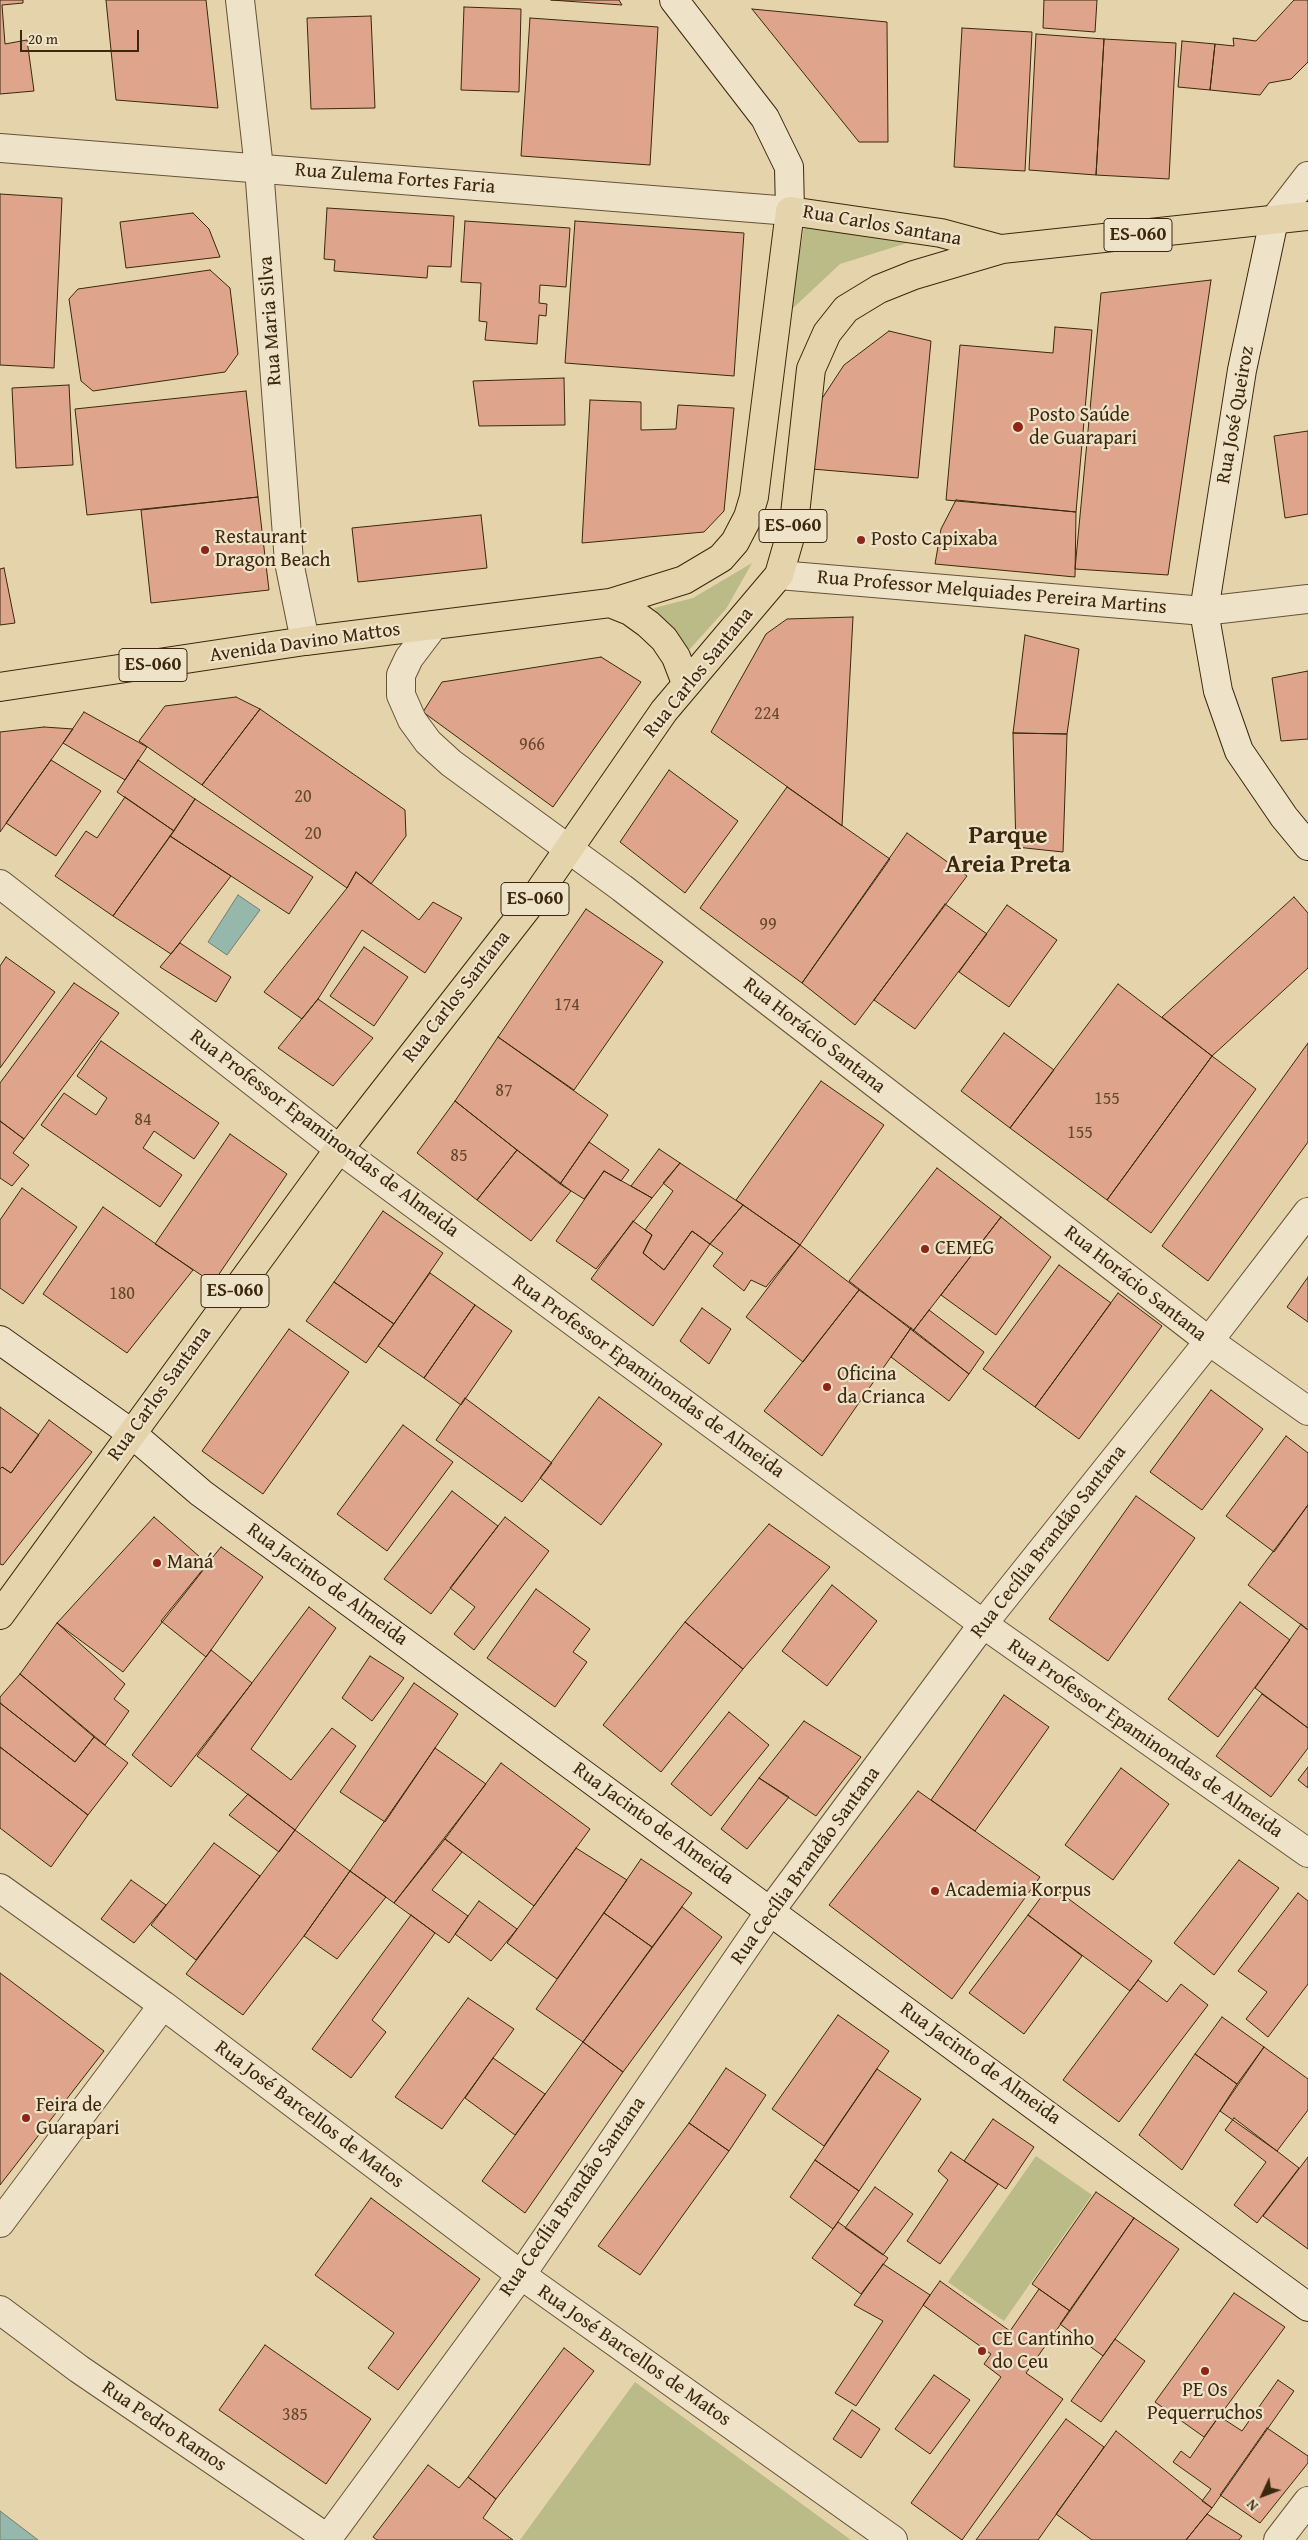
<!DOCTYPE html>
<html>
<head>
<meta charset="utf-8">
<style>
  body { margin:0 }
  #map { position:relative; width:1308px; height:2540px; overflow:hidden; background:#e5d3ac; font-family:"Gentium Book Plus",serif }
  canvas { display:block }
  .north { position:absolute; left:1238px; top:2470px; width:50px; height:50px; -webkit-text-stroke:4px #eee2c9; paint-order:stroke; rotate:227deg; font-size:14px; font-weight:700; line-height:20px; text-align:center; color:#3b280d }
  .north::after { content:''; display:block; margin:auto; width:18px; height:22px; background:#3b280d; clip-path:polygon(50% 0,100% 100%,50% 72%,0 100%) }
  .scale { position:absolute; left:20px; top:30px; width:119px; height:22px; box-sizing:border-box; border:2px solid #3b280d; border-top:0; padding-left:6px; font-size:15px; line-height:18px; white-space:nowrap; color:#3b280d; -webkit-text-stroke:4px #eee2c9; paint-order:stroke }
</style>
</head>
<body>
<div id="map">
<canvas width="1308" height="2540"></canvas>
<div class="north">N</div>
<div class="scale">20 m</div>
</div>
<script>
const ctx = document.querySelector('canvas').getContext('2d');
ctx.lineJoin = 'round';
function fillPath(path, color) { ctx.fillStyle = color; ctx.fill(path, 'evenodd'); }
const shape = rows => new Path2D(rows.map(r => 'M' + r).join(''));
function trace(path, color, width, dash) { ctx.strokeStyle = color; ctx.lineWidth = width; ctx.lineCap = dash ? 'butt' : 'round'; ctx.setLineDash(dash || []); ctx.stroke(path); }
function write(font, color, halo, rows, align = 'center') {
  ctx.font = font + ' "Gentium Book Plus",serif'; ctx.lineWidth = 4.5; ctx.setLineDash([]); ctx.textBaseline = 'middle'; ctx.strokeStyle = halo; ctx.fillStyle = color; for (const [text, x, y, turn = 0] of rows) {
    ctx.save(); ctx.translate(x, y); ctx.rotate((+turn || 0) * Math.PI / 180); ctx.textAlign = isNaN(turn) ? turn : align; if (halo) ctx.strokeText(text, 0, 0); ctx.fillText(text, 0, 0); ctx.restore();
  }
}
fillPath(shape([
  [804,227,923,238,840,264,790,311],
  [752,563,726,609,689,650,654,608,693,598],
  [1036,2156,1092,2195,1004,2321,948,2282],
  [635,2382,851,2540,520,2540]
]), '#babb86');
const water = shape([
  [238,895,260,910,227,955,208,942,238,895],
  [0,2511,38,2540,0,2540,0,2511]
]);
fillPath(water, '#96b7ab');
trace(water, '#727e6c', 1);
const building = shape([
  [0,0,23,0,23,3,2,5,5,44,27,40,34,91,0,94,0,0],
  [106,0,206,0,218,108,116,100,106,0],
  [551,0,619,0,622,5,551,0],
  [1044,0,1097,0,1095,32,1043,28,1044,0],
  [1294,0,1308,0,1308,62,1291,79,1269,83,1260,95,1210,90,1215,44,1234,46,1233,38,1256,41,1294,0],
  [464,7,521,9,519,92,461,90,464,7],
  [752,9,887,22,888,142,859,142,752,9],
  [371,16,375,108,311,109,307,18,371,16],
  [530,18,658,27,650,165,521,156,530,18],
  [962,28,1032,32,1025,171,954,167,962,28],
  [1036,34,1104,39,1096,175,1029,170,1036,34],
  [1104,39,1176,43,1169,179,1096,175,1104,39],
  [1182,41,1215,44,1210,90,1178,87,1182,41],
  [0,194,62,198,54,368,0,365,0,194],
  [327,208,454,216,451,267,428,266,427,278,334,271,335,260,324,259,327,208],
  [193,213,209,229,220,257,126,268,120,222,193,213],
  [465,221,570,228,566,287,540,285,539,303,547,304,546,316,539,315,537,344,485,340,487,322,479,321,481,283,461,282,465,221],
  [575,221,744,233,734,376,565,363,575,221],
  [210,270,230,288,238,354,225,372,93,391,81,381,69,299,78,289,210,270],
  [1211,280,1168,575,1075,569,1101,293,1211,280],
  [1055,327,1092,330,1076,512,946,500,960,345,1053,353,1055,327],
  [889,331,931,341,918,478,812,469,821,400,844,365,889,331],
  [564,378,565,425,479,426,473,381,564,378],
  [69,385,73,465,16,468,12,388,69,385],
  [246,391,258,497,87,515,75,409,246,391],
  [590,400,641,402,641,430,676,429,678,405,734,408,724,511,704,532,582,543,590,400],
  [1308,431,1308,514,1285,518,1274,436,1308,431],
  [258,497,269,590,151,603,141,510,258,497],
  [956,500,1076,512,1075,577,935,564,941,529,956,500],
  [481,515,487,568,358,582,352,528,481,515],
  [4,568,15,623,0,625,0,569,4,568],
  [853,617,842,826,711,732,766,634,787,619,853,617],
  [1025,635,1079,649,1067,734,1013,733,1025,635],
  [601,657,641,682,553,807,423,712,442,682,601,657],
  [1308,671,1308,739,1281,741,1272,678,1308,671],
  [236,697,260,709,202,785,139,741,165,706,236,697],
  [260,709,405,810,406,836,371,884,356,872,347,888,202,785,260,709],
  [84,712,147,747,125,780,63,743,84,712],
  [44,727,73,729,0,832,0,732,44,727],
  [1013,733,1067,734,1063,852,1016,847,1013,733],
  [51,760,101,791,56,856,6,823,51,760],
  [138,760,195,799,174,831,117,792,138,760],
  [669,770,738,821,685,893,620,842,669,770],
  [787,787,890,859,802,983,700,908,787,787],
  [125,797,174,831,113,916,55,876,86,831,97,838,125,797],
  [195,799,313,877,289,914,170,836,195,799],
  [907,833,967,876,855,1025,802,983,907,833],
  [170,836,231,876,171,954,113,916,170,836],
  [356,872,419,920,433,902,462,918,425,973,362,930,318,999,302,1019,264,992,347,888,356,872],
  [1294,897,1308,913,1308,968,1212,1056,1162,1017,1294,897],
  [945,904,987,934,915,1029,874,1000,945,904],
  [1007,905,1057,940,1009,1007,959,972,1007,905],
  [586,909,663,962,574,1090,498,1037,586,909],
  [180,943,231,977,216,1002,160,967,180,943],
  [364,947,408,977,374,1026,330,996,364,947],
  [6,957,55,992,0,1068,0,966,6,957],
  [74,983,119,1013,24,1139,0,1121,0,1083,74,983],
  [1118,984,1212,1056,1107,1200,1010,1128,1118,984],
  [318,999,373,1038,333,1086,278,1048,318,999],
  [1004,1033,1054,1070,1010,1128,961,1091,1004,1033],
  [498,1037,608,1115,560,1184,455,1101,498,1037],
  [101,1041,219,1123,194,1159,154,1131,143,1148,182,1175,160,1207,41,1125,64,1093,96,1115,107,1098,77,1076,101,1041],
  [1308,1043,1308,1142,1208,1281,1162,1246,1308,1043],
  [1212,1056,1256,1089,1151,1233,1107,1200,1212,1056],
  [821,1081,884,1125,800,1245,736,1200,821,1081],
  [455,1101,517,1150,477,1200,417,1153,455,1101],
  [0,1121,24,1139,13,1153,29,1165,12,1186,0,1178,0,1121],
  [230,1134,287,1174,213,1283,155,1244,230,1134],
  [589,1142,629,1170,621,1181,604,1171,584,1199,560,1184,589,1142],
  [659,1149,680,1163,652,1198,631,1186,659,1149],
  [517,1150,571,1191,531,1241,477,1200,517,1150],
  [680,1163,743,1205,710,1244,692,1231,664,1270,643,1253,652,1235,645,1230,673,1191,663,1183,680,1163],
  [937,1168,1001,1217,913,1331,849,1281,937,1168],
  [604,1171,652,1198,596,1269,556,1241,604,1171],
  [22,1188,77,1227,23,1304,0,1288,0,1220,22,1188],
  [743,1205,800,1245,766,1287,751,1280,744,1291,713,1266,723,1253,710,1244,743,1205],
  [103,1207,193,1270,127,1353,43,1294,103,1207],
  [383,1211,443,1253,394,1324,334,1282,383,1211],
  [1001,1217,1051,1257,996,1335,941,1295,1001,1217],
  [633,1221,652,1235,643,1253,664,1270,692,1231,710,1244,653,1326,591,1279,633,1221],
  [800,1245,859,1290,803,1362,746,1317,800,1245],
  [1059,1265,1111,1303,1035,1407,983,1369,1059,1265],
  [430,1273,475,1305,424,1378,378,1346,430,1273],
  [1308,1277,1308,1322,1287,1307,1308,1277],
  [334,1282,394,1324,366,1363,306,1321,334,1282],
  [859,1290,911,1328,822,1456,764,1411,859,1290],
  [1118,1293,1162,1326,1079,1439,1035,1407,1118,1293],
  [475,1305,512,1331,461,1405,424,1378,475,1305],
  [702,1308,731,1329,709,1364,680,1341,702,1308],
  [929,1310,984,1352,969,1374,913,1331,929,1310],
  [911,1328,969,1374,949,1401,891,1357,911,1328],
  [289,1329,349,1372,263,1494,202,1451,289,1329],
  [1211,1390,1263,1429,1202,1510,1150,1472,1211,1390],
  [599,1397,662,1444,601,1525,540,1478,599,1397],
  [465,1398,552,1463,522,1502,436,1440,465,1398],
  [0,1407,39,1435,11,1473,2,1467,0,1469,0,1407],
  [49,1420,92,1452,3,1565,0,1564,0,1469,2,1467,11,1473,49,1420],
  [403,1425,453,1462,387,1551,337,1514,403,1425],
  [1286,1436,1308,1453,1308,1505,1274,1552,1226,1516,1286,1436],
  [452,1491,498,1526,431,1614,384,1579,452,1491],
  [1136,1496,1195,1538,1108,1661,1049,1619,1136,1496],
  [1308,1505,1308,1630,1248,1585,1308,1505],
  [154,1517,208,1564,123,1672,57,1623,154,1517],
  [505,1517,549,1551,474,1650,454,1634,475,1607,450,1588,505,1517],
  [769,1524,830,1567,743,1669,685,1622,769,1524],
  [221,1547,263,1577,206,1657,161,1621,221,1547],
  [832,1585,877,1621,827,1686,782,1651,832,1585],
  [536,1589,590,1629,573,1652,587,1662,555,1707,487,1658,536,1589],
  [1240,1602,1290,1640,1218,1737,1168,1699,1240,1602],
  [309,1607,336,1628,251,1749,291,1780,332,1728,356,1746,295,1830,197,1756,309,1607],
  [685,1622,743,1669,661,1772,603,1725,685,1622],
  [57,1623,125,1684,114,1699,129,1711,105,1745,20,1674,57,1623],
  [1301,1624,1308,1630,1308,1728,1255,1688,1301,1624],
  [211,1650,252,1683,171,1787,132,1755,211,1650],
  [370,1656,404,1678,372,1721,342,1698,370,1656],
  [20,1674,94,1737,75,1762,0,1703,0,1697,20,1674],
  [414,1683,458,1714,385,1822,340,1792,414,1683],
  [1262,1694,1308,1728,1308,1748,1271,1797,1216,1756,1262,1694],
  [1004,1695,1049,1727,975,1831,931,1800,1004,1695],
  [0,1703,75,1762,94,1737,128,1763,88,1815,0,1747,0,1703],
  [729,1712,769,1745,711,1816,671,1784,729,1712],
  [804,1721,861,1757,816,1816,759,1778,804,1721],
  [0,1747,88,1815,51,1867,0,1828,0,1747],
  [435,1748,486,1784,394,1903,350,1871,435,1748],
  [501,1763,590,1829,534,1906,445,1839,501,1763],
  [1308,1767,1308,1788,1298,1780,1308,1767],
  [1121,1768,1169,1804,1113,1880,1065,1845,1121,1768],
  [759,1778,789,1797,747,1849,721,1829,759,1778],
  [918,1791,1040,1877,952,1999,829,1905,918,1791],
  [248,1794,295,1830,279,1852,229,1815,248,1794],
  [295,1830,350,1871,304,1936,243,2015,186,1974,295,1830],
  [445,1839,462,1852,432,1890,468,1916,449,1943,394,1903,445,1839],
  [214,1843,260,1876,196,1960,151,1925,214,1843],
  [576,1848,627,1880,557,1979,507,1943,576,1848],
  [641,1859,692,1893,652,1947,604,1913,641,1859],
  [1239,1860,1279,1888,1214,1975,1174,1943,1239,1860],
  [350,1871,386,1897,337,1959,304,1936,350,1871],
  [131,1880,166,1905,134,1943,101,1919,131,1880],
  [1050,1885,1152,1961,1130,1991,1028,1915,1050,1885],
  [1298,1893,1308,1901,1308,1984,1268,2037,1246,2019,1267,1992,1238,1971,1298,1893],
  [479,1901,517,1929,491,1961,455,1934,479,1901],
  [682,1907,722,1937,623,2072,583,2042,682,1907],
  [604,1913,652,1947,583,2042,536,2009,604,1913],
  [411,1915,435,1933,372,2020,386,2032,351,2078,312,2049,411,1915],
  [1028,1915,1082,1956,1024,2034,969,1993,1028,1915],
  [0,1973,104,2051,0,2185,0,1973],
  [1138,1980,1167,2002,1181,1984,1208,2005,1119,2122,1063,2080,1138,1980],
  [468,1998,514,2029,442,2129,395,2097,468,1998],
  [838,2015,889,2051,824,2146,772,2109,838,2015],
  [1222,2017,1264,2047,1237,2084,1195,2054,1222,2017],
  [583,2042,623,2072,525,2213,482,2181,583,2042],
  [1264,2047,1308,2079,1308,2110,1277,2151,1220,2111,1264,2047],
  [1195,2054,1237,2084,1182,2170,1139,2135,1195,2054],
  [493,2058,545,2094,515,2135,465,2098,493,2058],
  [726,2068,766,2095,729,2151,689,2123,726,2068],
  [877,2069,921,2099,859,2191,815,2160,877,2069],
  [1234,2118,1299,2168,1257,2223,1234,2205,1266,2162,1225,2130,1234,2118],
  [993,2119,1034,2147,1006,2189,964,2161,993,2119],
  [689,2123,729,2151,640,2275,598,2246,689,2123],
  [951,2152,998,2184,940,2264,907,2241,948,2180,938,2171,951,2152],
  [1308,2157,1308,2249,1263,2216,1308,2157],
  [815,2160,859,2191,833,2229,790,2197,815,2160],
  [875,2187,913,2214,883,2255,845,2228,875,2187],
  [1096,2192,1134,2218,1070,2311,1032,2284,1096,2192],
  [371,2198,480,2279,398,2390,368,2368,394,2333,315,2275,371,2198],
  [1134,2218,1179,2249,1103,2356,1060,2324,1134,2218],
  [838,2222,888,2258,861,2294,812,2258,838,2222],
  [883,2264,930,2295,856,2406,835,2393,883,2321,854,2305,883,2264],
  [940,2281,1010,2331,1039,2289,1070,2311,1026,2373,1063,2399,962,2540,911,2503,1001,2377,984,2364,991,2354,923,2305,940,2281],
  [1234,2293,1285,2327,1204,2437,1155,2402,1234,2293],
  [1115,2339,1145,2361,1101,2422,1071,2401,1115,2339],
  [265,2345,371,2419,326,2484,219,2410,265,2345],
  [564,2348,594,2371,496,2499,468,2477,564,2348],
  [934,2375,970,2400,930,2454,895,2429,934,2375],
  [1278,2380,1294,2391,1212,2508,1202,2501,1211,2489,1173,2462,1181,2451,1190,2458,1219,2416,1242,2431,1278,2380],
  [852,2410,880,2429,861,2458,833,2439,852,2410],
  [1066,2419,1104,2447,1038,2540,976,2540,1066,2419],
  [1267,2428,1308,2456,1308,2463,1260,2523,1220,2495,1267,2428],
  [1116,2431,1212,2508,1186,2540,1092,2540,1056,2514,1116,2431],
  [428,2465,459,2488,468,2477,496,2499,483,2518,513,2540,377,2540,373,2537,428,2465],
  [1207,2514,1242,2536,1239,2540,1186,2540,1207,2514]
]);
fillPath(building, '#dea58c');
trace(building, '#3b280d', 1);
const street = shape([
  [240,0,259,168,289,562,305,641],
  [0,148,790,211],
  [1274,220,1308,176],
  [779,575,1204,611,1308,599],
  [434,625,409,658,401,675,401,695,412,720,428,742,451,763,622,888,1209,1341,1308,1411],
  [0,884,339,1149,983,1624,1308,1853],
  [0,1888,163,2005,521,2275,893,2540],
  [0,2223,163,2005],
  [0,2310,79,2369,330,2540],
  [328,2538,521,2275,771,1910,983,1624,1209,1341,1308,1212],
  [1278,2540,1308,2501]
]);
const secondary = shape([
  [674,0,765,118,789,167,790,211],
  [1274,220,1242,370,1204,611,1218,691,1239,751,1284,817,1308,846],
  [0,1340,131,1433,201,1493,1308,2307]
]);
const primary = shape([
  [610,603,630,611,648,624,664,639,676,657,686,683],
  [0,687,305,641,610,603,684,580,721,558,735,542,748,517,754,497,790,211,941,233,1000,249],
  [0,1615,339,1149,534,899,664,711,779,575,794,523,811,369,827,333,846,309,879,289,914,275,1002,249,1308,216]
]);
trace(street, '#665335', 30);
trace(secondary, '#3b280d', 30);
trace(primary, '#3b280d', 30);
trace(street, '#eee2c9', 28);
trace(secondary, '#eee2c9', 28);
trace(primary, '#e5d3ac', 28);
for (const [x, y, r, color] of [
  [1018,427,6,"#8f2418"],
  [861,540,5,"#8f2418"],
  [205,550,5,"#8f2418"],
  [925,1249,5,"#8f2418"],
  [827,1387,5,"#8f2418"],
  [157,1563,5,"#8f2418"],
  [935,1891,5,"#8f2418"],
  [26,2118,5,"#8f2418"],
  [982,2351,5,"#8f2418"],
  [1205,2371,5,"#8f2418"]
]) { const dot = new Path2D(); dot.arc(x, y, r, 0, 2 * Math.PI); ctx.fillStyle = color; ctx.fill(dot); trace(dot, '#eee2c9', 2); }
write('18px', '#64472d', null, [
  ["224",767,714],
  ["966",532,745],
  ["20",303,797],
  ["20",313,834],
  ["99",768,925],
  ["174",567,1005],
  ["87",504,1091],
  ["155",1107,1099],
  ["84",143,1120],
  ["155",1080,1133],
  ["85",459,1156],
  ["180",122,1294],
  ["385",295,2415]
]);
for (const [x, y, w] of [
  [1138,235,68],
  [793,526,68],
  [153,665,68],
  [535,899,68],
  [235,1291,68]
]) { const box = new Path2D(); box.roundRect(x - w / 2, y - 16.5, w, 33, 4); ctx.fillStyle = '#eee2c9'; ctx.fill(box); trace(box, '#3b280d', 1); }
write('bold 19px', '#3b280d', null, [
  ["ES-060",1138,235],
  ["ES-060",793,526],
  ["ES-060",153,665],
  ["ES-060",535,899],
  ["ES-060",235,1291]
]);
write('20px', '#3b280d', '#eee2c9', [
  ["Rua Zulema Fortes Faria",395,179,5],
  ["Rua Carlos Santana",882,226,10],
  ["Rua Maria Silva",271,321,-94],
  ["Rua José Queiroz",1236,415,-80],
  ["Rua Professor Melquiades Pereira Martins",992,593,5],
  ["Avenida Davino Mattos",305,643,-8],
  ["Rua Carlos Santana",699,673,-51],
  ["Rua Carlos Santana",457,997,-52],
  ["Rua Horácio Santana",814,1036,38],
  ["Rua Professor Epaminondas de Almeida",324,1134,37],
  ["Rua Horácio Santana",1135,1284,38],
  ["Rua Professor Epaminondas de Almeida",648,1377,36],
  ["Rua Carlos Santana",160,1394,-54],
  ["Rua Cecília Brandão Santana",1049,1542,-52],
  ["Rua Jacinto de Almeida",327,1585,36],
  ["Rua Professor Epaminondas de Almeida",1145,1739,35],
  ["Rua Jacinto de Almeida",653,1824,36],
  ["Rua Cecília Brandão Santana",806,1866,-54],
  ["Rua Jacinto de Almeida",980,2064,36],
  ["Rua José Barcellos de Matos",309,2115,37],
  ["Rua Cecília Brandão Santana",573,2197,-55],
  ["Rua José Barcellos de Matos",634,2356,35],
  ["Rua Pedro Ramos",164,2427,34]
]);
write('20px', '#3b280d', '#eee2c9', [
  ["Posto Saúde",1029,416],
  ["de Guarapari",1029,439],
  ["Restaurant",215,538],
  ["Dragon Beach",215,561],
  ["Posto Capixaba",871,540],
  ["CEMEG",935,1249],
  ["Oficina",837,1375],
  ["da Crianca",837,1398],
  ["Maná",167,1563],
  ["Academia Korpus",945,1891],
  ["Feira de",36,2106],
  ["Guarapari",36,2129],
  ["CE Cantinho",992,2340],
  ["do Ceu",992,2363],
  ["PE Os",1205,2391,"center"],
  ["Pequerruchos",1205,2414,"center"]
], 'left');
write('bold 25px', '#3b280d', '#eee2c9', [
  ["Parque",1008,837],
  ["Areia Preta",1008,866]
]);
</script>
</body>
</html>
